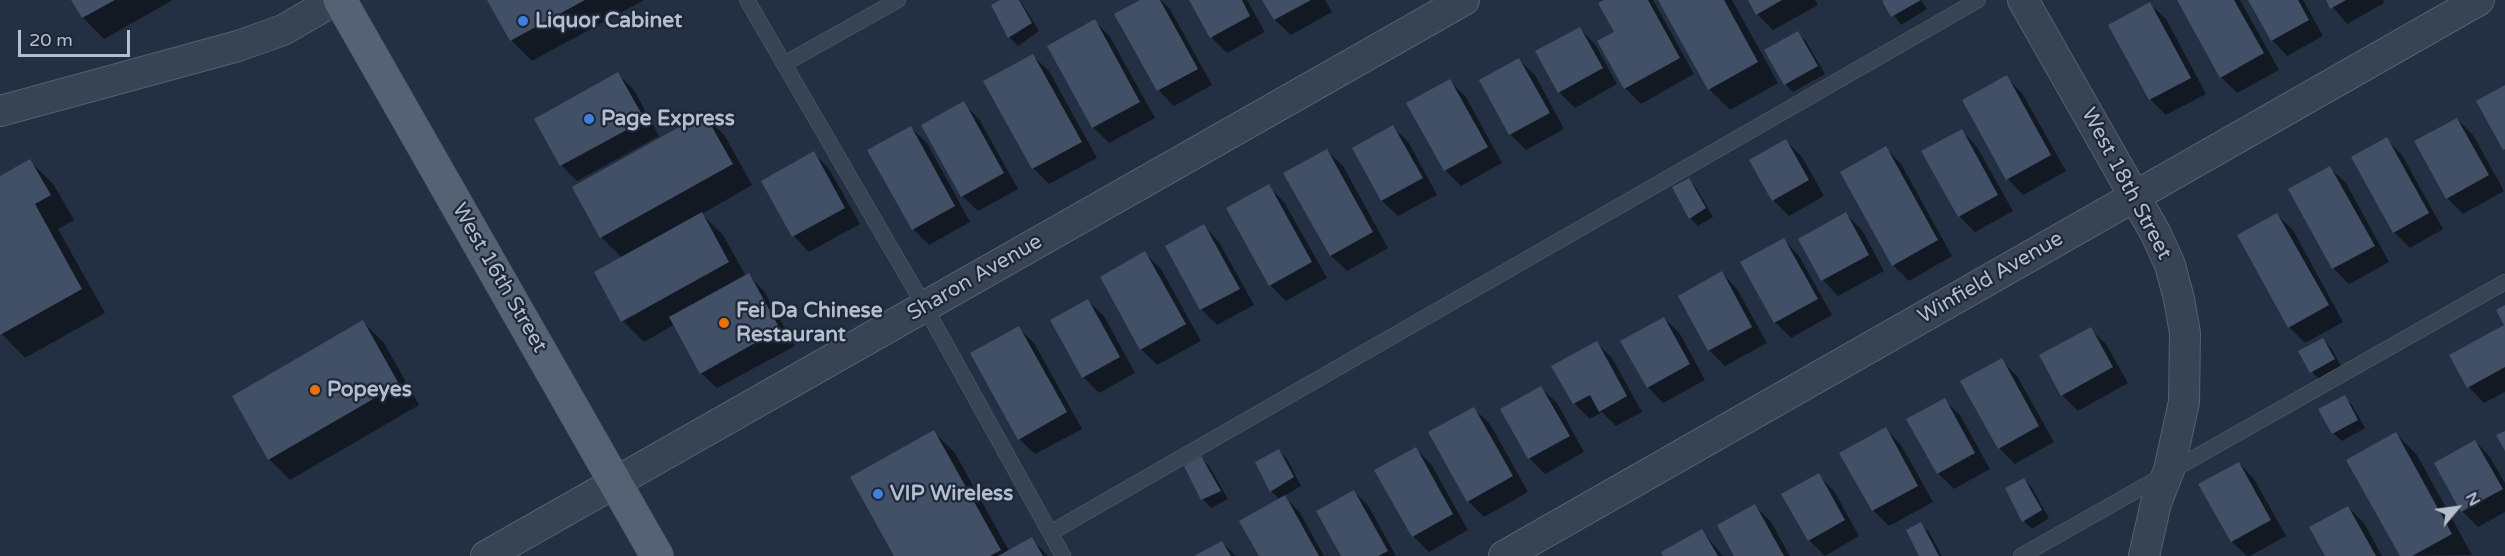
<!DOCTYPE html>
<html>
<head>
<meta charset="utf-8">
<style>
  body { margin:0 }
  #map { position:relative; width:2505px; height:556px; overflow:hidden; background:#233043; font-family:"Varela Round",sans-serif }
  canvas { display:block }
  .north { position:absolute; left:2427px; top:478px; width:60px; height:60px; -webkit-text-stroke:4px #1c2738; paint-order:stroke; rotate:61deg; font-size:16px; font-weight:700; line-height:24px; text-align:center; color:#b4becd }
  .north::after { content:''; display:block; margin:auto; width:21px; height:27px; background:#b4becd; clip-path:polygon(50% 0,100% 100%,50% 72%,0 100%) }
  .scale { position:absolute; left:18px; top:30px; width:112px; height:27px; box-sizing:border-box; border:3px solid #b4becd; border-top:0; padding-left:8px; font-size:18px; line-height:21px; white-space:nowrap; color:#b4becd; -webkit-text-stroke:4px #1c2738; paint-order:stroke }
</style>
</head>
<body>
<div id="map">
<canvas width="2505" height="556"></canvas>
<div class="north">N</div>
<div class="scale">20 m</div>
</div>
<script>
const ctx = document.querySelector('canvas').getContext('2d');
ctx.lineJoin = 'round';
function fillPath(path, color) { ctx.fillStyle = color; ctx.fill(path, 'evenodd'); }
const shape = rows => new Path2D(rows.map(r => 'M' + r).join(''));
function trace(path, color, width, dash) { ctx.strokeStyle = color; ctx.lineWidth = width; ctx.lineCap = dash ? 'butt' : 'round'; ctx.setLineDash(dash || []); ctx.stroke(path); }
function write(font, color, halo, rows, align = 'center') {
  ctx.font = font + ' "Varela Round",sans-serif'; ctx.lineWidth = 4.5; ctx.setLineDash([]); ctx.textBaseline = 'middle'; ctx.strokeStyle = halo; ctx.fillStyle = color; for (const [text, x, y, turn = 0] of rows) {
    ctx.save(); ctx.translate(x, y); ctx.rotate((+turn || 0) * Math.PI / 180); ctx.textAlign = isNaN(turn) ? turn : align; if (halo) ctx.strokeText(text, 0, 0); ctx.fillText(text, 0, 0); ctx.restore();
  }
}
fillPath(shape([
  [73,0,173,0,104,39,83,18],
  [489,0,644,0,532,61,511,40],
  [1003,0,1020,0,1039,31,1018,46,1009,37,993,5],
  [1143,0,1161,0,1170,9,1212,85,1174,106,1158,90],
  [1191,0,1247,0,1265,32,1227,53,1211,37],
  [1264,0,1325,0,1332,12,1291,35,1275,20],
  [1607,0,1653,0,1694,74,1641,104,1625,88,1616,32],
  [1659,0,1732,0,1778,83,1730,110,1709,89],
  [1749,0,1815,0,1818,5,1773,30,1757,14],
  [1887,0,1921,0,1927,9,1901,25,1884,2],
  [2180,0,2240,0,2279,70,2237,93,2221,77],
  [2249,0,2303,0,2323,36,2287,56,2272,40],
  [2327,0,2383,0,2384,3,2347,24],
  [2150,4,2166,19,2206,94,2166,115,2151,100,2110,25],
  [1095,21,1110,37,1155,118,1109,143,1093,127,1049,47],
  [1579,28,1595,44,1617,84,1575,108,1559,92],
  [1798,33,1806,41,1825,74,1793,92,1785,84],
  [1033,56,1049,71,1097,158,1049,184,1033,168,985,82],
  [1519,60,1535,75,1564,129,1526,150,1510,134],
  [618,74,634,90,659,136,577,181,562,166,536,119],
  [2006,77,2022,93,2066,171,2023,195,2008,179],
  [1450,81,1466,97,1502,163,1461,186,1445,170],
  [963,103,979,119,1018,189,978,211,962,196],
  [704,115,725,136,752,185,702,214,723,235,746,276,748,275,764,291,795,346,717,388,701,373,675,324,644,342,623,321,622,258,601,237],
  [2457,119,2473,135,2504,191,2463,214,2447,198],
  [1393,127,1409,143,1437,195,1398,216,1382,201,1354,149],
  [911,128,927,143,970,222,929,245,913,229],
  [1962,131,1977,147,2013,211,1975,232,1959,216],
  [2386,139,2402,155,2443,229,2410,248,2394,232],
  [1786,141,1802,157,1824,196,1789,216,1773,200],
  [1886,148,1901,164,1952,256,1909,281,1893,265],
  [1327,151,1343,166,1388,248,1347,271,1331,256,1285,174],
  [814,153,829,169,860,224,809,252,794,236,763,181],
  [30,161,54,185,74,220,58,229,105,313,25,358,0,332,0,178],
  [2330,168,2346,183,2389,262,2349,284,2333,268,2290,190],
  [1689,180,1697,189,1713,217,1698,226,1690,218],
  [1268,186,1284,202,1327,278,1286,301,1270,285],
  [1846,214,1862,230,1884,271,1838,296,1823,280,1800,240],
  [2277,215,2293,230,2343,322,2305,343,2289,327],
  [1204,226,1219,242,1254,305,1217,325,1202,310,1167,247],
  [1784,240,1799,256,1832,315,1791,338,1775,322,1742,263],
  [1145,253,1161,269,1201,341,1157,365,1141,349],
  [1722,273,1737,289,1767,343,1725,366,1709,350],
  [1088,301,1104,316,1135,373,1099,393,1083,377],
  [1664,318,1680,334,1705,380,1663,403,1648,387],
  [363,322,384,343,419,405,290,480,269,459],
  [2505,326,2505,392,2484,403,2469,387,2451,356],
  [1019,328,1034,343,1082,429,1035,454,1019,439],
  [2090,329,2106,344,2128,383,2078,411,2062,395],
  [2323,340,2331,348,2342,368,2320,380,2312,372],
  [1597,343,1612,358,1642,412,1616,426,1602,412,1590,419,1574,403],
  [2001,360,2017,376,2054,442,2015,464,1999,448],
  [1541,388,1557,403,1584,452,1545,474,1530,459,1502,409],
  [2344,397,2352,405,2365,428,2342,441,2333,433],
  [1944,400,1960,415,1990,469,1954,489,1938,473],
  [1474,409,1490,424,1528,492,1484,517,1468,501],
  [1886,429,1901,445,1933,502,1889,526,1873,510,1841,453],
  [934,432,955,453,1009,551,1032,539,1048,556,896,556],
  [2396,434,2417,455,2472,555,2401,556],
  [2475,441,2490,457,2505,483,2505,512,2478,527,2462,511,2436,463],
  [1415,448,1431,464,1468,530,1429,552,1413,536,1376,470],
  [1279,450,1287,459,1301,486,1284,496,1300,513,1324,556,1260,556,1280,500,1271,491],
  [1201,458,1209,466,1228,499,1211,508,1203,499,1186,466],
  [2239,463,2254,479,2286,536,2250,556,2247,556,2232,542,2200,484],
  [1818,475,1834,491,1859,536,1825,556,1809,540],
  [2024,480,2032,488,2049,518,2032,529,2024,521],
  [1354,491,1369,507,1396,556,1343,556],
  [1755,506,1771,522,1790,556,1736,556],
  [2348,507,2364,523,2382,556,2326,556],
  [1921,524,1929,532,1942,556,1921,556],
  [1702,531,1723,556,1665,556],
  [1222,542,1236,556,1198,556]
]), '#0007');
fillPath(shape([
  [71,0,115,0,82,18],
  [487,0,585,0,510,41],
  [1000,0,1019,0,1032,23,1008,38,991,5],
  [1140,0,1160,0,1198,69,1157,91,1114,14],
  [1189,0,1242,0,1250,16,1210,38],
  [1262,0,1311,0,1274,20],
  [1604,0,1648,0,1680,58,1624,89,1597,41,1614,32,1598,3],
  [1658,0,1724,0,1758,62,1708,90],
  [1748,0,1782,0,1756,15],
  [1885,0,1921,0,1891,17,1882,1],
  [2177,0,2234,0,2264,53,2220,78],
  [2248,0,2298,0,2309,20,2271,41],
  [2326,0,2346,0,2330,9],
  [2150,2,2191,78,2149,100,2108,25],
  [1095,19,1140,102,1092,128,1047,46],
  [1580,27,1603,68,1558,93,1535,51],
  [1798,31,1818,66,1784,85,1764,50],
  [1033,54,1082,142,1032,169,983,81],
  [1519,58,1550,113,1509,135,1479,80],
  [618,72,645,120,560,166,534,119],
  [2007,75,2051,155,2006,180,1962,100],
  [1450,79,1488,147,1444,171,1406,103],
  [2505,85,2505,149,2503,150,2476,101],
  [964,101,1004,173,961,197,921,125],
  [704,113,733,164,600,238,572,187],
  [2457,118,2489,175,2446,199,2414,141],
  [1393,125,1423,178,1381,201,1352,148],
  [911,126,955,206,912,230,867,150],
  [1962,129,1998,195,1958,217,1921,151],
  [2387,137,2429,213,2393,233,2351,157],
  [1786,139,1809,180,1772,201,1749,160],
  [1886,146,1938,240,1892,266,1840,172],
  [1327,149,1373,232,1330,256,1283,173],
  [814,151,845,208,792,237,761,181],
  [30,159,51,195,35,204,82,289,0,335,0,176],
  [2330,166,2375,246,2332,269,2288,189],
  [1689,178,1706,208,1689,219,1672,187],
  [1269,184,1312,262,1269,286,1226,208],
  [702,212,729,262,621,322,594,272],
  [1846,212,1869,255,1821,281,1798,239],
  [2277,213,2329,305,2288,328,2237,235],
  [1204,224,1240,289,1200,310,1165,246],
  [1784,238,1818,299,1774,323,1740,262],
  [1145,251,1186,324,1140,350,1100,277],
  [1722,271,1752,327,1708,351,1678,296],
  [749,273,780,329,700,374,669,317],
  [1088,299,1120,357,1082,378,1050,320],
  [2505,305,2505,367,2467,388,2449,355,2504,325,2496,310],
  [1664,317,1690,364,1647,388,1620,341],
  [363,320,399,384,268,460,232,396],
  [1019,326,1067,412,1018,440,970,353],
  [2091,327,2113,367,2061,396,2039,355],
  [2323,338,2335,359,2310,373,2298,351],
  [1597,341,1627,396,1599,412,1590,395,1573,404,1551,366],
  [2002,358,2039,426,1998,449,1960,381],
  [1541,386,1570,436,1528,459,1500,409],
  [2345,395,2358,420,2332,434,2318,409],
  [1945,398,1975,453,1937,474,1906,419],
  [1474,407,1513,476,1467,502,1428,432],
  [1886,427,1918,486,1872,511,1839,453],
  [934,430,1001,550,990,556,894,556,850,477],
  [2505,431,2505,451,2496,435],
  [2396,432,2452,534,2412,556,2400,556,2346,460],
  [2475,440,2503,489,2461,512,2434,463],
  [1416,447,1453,514,1412,537,1374,470],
  [1279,449,1294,477,1270,492,1255,462],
  [1201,456,1221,491,1201,500,1184,466],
  [2239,462,2271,520,2231,542,2198,484],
  [1819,473,1845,520,1808,541,1781,494],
  [2024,478,2042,510,2022,522,2005,488],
  [1354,490,1388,551,1378,556,1341,556,1316,511],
  [1285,495,1319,556,1259,556,1239,521],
  [1755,504,1784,556,1734,556,1717,525],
  [2348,506,2376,556,2325,556,2309,527],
  [1921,522,1939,556,1919,556,1906,530],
  [1702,529,1718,556,1663,556,1661,552],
  [1032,537,1043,556,998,556],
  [1222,541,1231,556,1194,556]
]), '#415066');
const service = shape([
  [747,0,925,307,1063,556],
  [784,64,898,0],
  [1050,533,1978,0],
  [2021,556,2505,282]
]);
const minor = shape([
  [2023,0,2156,234,2170,265,2179,299,2185,333,2184,402,2169,470,2156,503,2144,556],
  [0,111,238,46,283,30,335,0],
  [486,556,1464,0],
  [1504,556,2479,0]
]);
const primary = shape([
  [340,0,657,556]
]);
trace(service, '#556070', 16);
trace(minor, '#556070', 32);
trace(primary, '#414b5c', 34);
trace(service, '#384353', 15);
trace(minor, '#384353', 30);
trace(primary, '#556273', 33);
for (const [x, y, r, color] of [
  [523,21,6,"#3f7fe0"],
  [589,119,6,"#3f7fe0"],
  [724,323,6,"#e8710a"],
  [315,390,6,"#e8710a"],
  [878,494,6,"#3f7fe0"]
]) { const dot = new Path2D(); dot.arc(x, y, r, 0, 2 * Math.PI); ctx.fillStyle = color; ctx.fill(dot); trace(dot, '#1c2738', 2); }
write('bold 21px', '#b4becd', '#1c2738', [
  ["Liquor Cabinet",535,21],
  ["Page Express",601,119],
  ["Fei Da Chinese",736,311],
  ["Restaurant",736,335],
  ["Popeyes",327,390],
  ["VIP Wireless",890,494]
], 'left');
write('21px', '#b4becd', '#1c2738', [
  ["West 18th Street",2126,184,62],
  ["West 16th Street",499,278,60],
  ["Sharon Avenue",975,278,-30],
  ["Winfield Avenue",1991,278,-30]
]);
</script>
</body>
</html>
